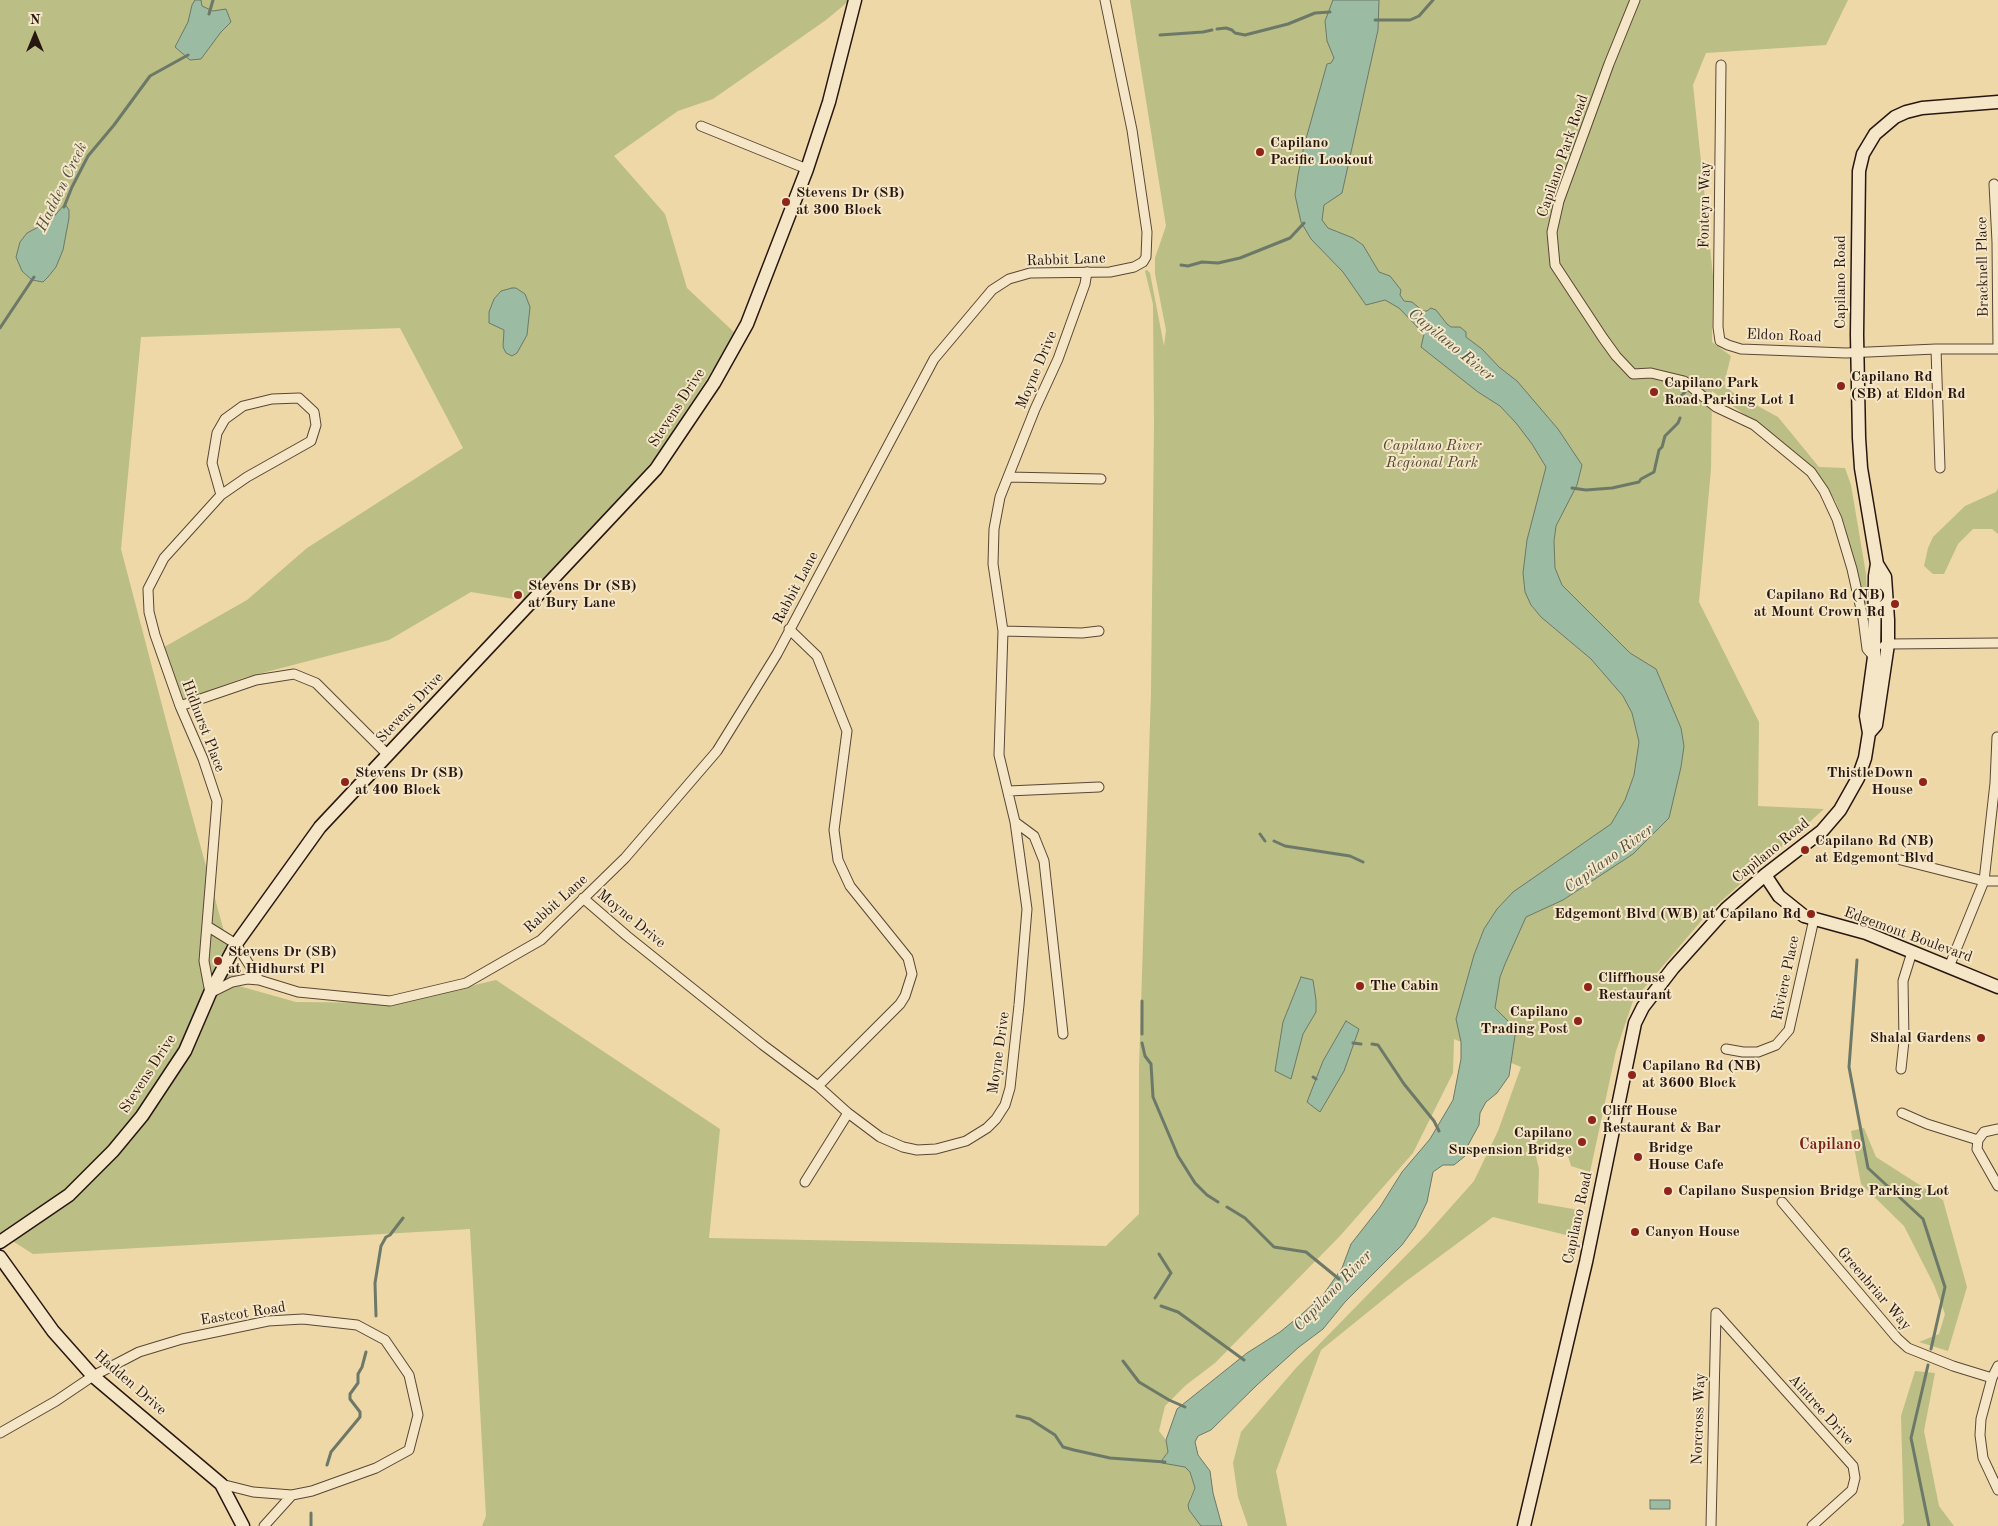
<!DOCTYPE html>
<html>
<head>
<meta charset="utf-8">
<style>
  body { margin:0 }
  #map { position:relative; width:1998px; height:1526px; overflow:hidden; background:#eed8a8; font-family:"Old Standard TT",serif }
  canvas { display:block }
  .north { position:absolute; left:10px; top:10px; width:50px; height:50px; -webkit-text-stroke:4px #f4e6c6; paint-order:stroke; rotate:0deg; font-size:14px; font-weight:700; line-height:20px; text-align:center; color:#281710 }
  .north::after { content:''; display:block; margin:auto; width:18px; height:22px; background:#281710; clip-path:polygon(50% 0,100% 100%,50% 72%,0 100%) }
</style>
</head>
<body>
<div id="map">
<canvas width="1998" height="1526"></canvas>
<div class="north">N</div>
</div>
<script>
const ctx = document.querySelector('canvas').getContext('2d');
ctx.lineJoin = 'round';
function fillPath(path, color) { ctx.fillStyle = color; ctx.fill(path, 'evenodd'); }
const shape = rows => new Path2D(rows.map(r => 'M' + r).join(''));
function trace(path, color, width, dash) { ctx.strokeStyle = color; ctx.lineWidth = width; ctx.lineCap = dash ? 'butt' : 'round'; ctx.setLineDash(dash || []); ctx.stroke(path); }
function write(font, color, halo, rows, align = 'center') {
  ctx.font = font + ' "Old Standard TT",serif'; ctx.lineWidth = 4; ctx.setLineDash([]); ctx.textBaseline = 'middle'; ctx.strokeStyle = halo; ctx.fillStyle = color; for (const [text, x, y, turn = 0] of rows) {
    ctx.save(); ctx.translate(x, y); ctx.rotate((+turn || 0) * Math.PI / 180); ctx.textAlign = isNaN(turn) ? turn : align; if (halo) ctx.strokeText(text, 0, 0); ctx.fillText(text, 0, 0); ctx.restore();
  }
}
fillPath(shape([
  [0,0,850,0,826,20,713,99,678,111,614,156,665,214,687,288,736,334,657,456,526,601,471,592,389,640,243,678,182,701,159,650,247,600,307,548,463,448,400,328,141,337,121,549,168,728,239,986,296,1002,398,1003,496,980,720,1129,709,1238,1106,1246,1139,1214,1139,1068,1151,692,1154,424,1153,304,1145,271,1147,270,1150,273,1164,346,1166,330,1155,274,1155,258,1166,226,1130,0,1848,0,1826,45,1706,53,1693,85,1713,276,1712,342,1731,356,1724,384,1732,392,1778,417,1819,467,1845,468,1851,485,1866,574,1868,624,1844,523,1836,502,1827,488,1759,425,1712,391,1711,469,1699,602,1759,722,1758,806,1824,809,1708,913,1633,1001,1616,1051,1590,1172,1571,1166,1566,1149,1550,1145,1534,1148,1539,1169,1538,1203,1579,1210,1570,1236,1493,1217,1405,1282,1321,1350,1276,1471,1287,1526,1248,1526,1238,1497,1233,1463,1241,1432,1296,1368,1426,1235,1474,1181,1498,1131,1521,1067,1454,1039,1453,1073,1413,1153,1340,1236,1215,1363,1186,1385,1165,1406,1159,1431,1166,1440,1168,1452,1162,1460,1185,1467,1190,1472,1195,1488,1190,1498,1189,1510,1199,1521,1200,1526,482,1526,486,1516,470,1229,33,1254,0,1233],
  [1998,488,1998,534,1992,529,1973,529,1958,544,1944,574,1933,574,1924,566,1928,548,1933,537,1965,506,1996,492],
  [1864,1128,1876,1157,1943,1200,1967,1287,1948,1351,1919,1342,1939,1334,1945,1314,1934,1285,1904,1226,1861,1184,1851,1131],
  [1915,1371,1935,1373,1924,1431,1939,1506,1954,1526,1901,1526,1904,1523,1901,1416]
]), '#bbbe85');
const water = shape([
  [195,0,201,0,202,6,213,11,226,9,231,22,221,32,201,59,190,60,175,47,188,22,192,5,195,0],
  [1333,0,1379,0,1378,30,1342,193,1324,205,1322,220,1328,228,1353,238,1363,245,1379,272,1390,276,1401,290,1400,295,1404,301,1412,302,1423,311,1427,311,1431,308,1436,310,1447,324,1451,327,1460,327,1466,332,1466,337,1482,349,1499,367,1517,381,1558,429,1582,465,1577,485,1556,526,1554,541,1555,568,1562,585,1630,653,1656,669,1681,728,1684,746,1681,767,1669,818,1633,854,1563,900,1526,917,1505,964,1500,977,1495,1008,1516,1029,1509,1076,1497,1093,1486,1102,1480,1113,1479,1125,1467,1147,1465,1156,1454,1165,1443,1165,1433,1172,1427,1202,1415,1227,1402,1245,1345,1302,1323,1329,1299,1347,1257,1385,1211,1430,1198,1436,1195,1442,1198,1455,1210,1471,1213,1493,1222,1526,1201,1526,1189,1510,1188,1505,1195,1488,1190,1472,1185,1467,1162,1463,1162,1460,1168,1452,1166,1440,1177,1409,1247,1353,1280,1332,1302,1314,1323,1295,1342,1268,1351,1244,1380,1207,1402,1172,1430,1139,1453,1100,1461,1059,1461,1042,1456,1019,1474,955,1484,929,1497,909,1513,892,1611,824,1625,800,1634,775,1639,742,1632,713,1623,696,1591,659,1541,617,1531,605,1525,592,1523,573,1527,540,1546,467,1532,444,1516,423,1500,406,1478,392,1421,347,1424,334,1399,308,1385,300,1366,305,1343,272,1311,239,1301,222,1295,195,1298,175,1304,146,1327,64,1331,63,1334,58,1327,41,1325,21,1333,0],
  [65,204,69,210,69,218,63,250,56,267,48,277,43,282,32,280,22,271,16,257,20,242,27,233,50,221,65,204],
  [512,288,516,288,525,294,530,307,527,335,517,353,512,356,506,353,503,347,504,330,489,323,489,312,494,299,501,291,512,288],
  [1301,977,1313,980,1316,1000,1316,1012,1303,1034,1291,1079,1275,1071,1283,1022,1301,977],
  [1346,1021,1359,1029,1344,1071,1320,1112,1307,1102,1323,1061,1346,1021],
  [1650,1500,1670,1500,1670,1509,1650,1509,1650,1500]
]);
fillPath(water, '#9bbba3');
trace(water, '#6d7968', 1);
trace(shape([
  [209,14,213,0],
  [1375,20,1410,20,1419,16,1433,0],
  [1217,29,1226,28,1232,30,1235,33,1245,35,1288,24,1315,13,1330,12],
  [1160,35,1203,32,1212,30],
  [64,207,72,187,88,156,114,125,150,76,188,55],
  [1181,265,1188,266,1202,262,1218,263,1240,258,1290,238,1304,223],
  [0,328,34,277],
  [1694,383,1698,379],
  [1679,405,1681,396,1687,390],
  [1572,488,1586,490,1612,488,1639,482,1641,479,1654,472,1659,450,1662,447,1665,436,1678,423,1680,418],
  [1260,834,1265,841],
  [1274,841,1285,846,1350,856,1363,862],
  [1857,960,1849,1067,1868,1168,1923,1219,1945,1287,1931,1349],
  [1142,1001,1142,1034],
  [1142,1043,1145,1056,1151,1064,1153,1097,1178,1156,1195,1183,1207,1195,1218,1202],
  [1353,1043,1361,1044],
  [1372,1044,1378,1045,1404,1084,1434,1121,1439,1131],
  [1313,1077,1316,1079],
  [1227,1207,1245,1218,1274,1247,1306,1252,1339,1279],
  [1155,1298,1171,1273,1159,1254],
  [1161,1306,1178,1312,1244,1360],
  [376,1316,375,1283,381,1246,386,1237,390,1235,403,1218],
  [1123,1361,1139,1382,1169,1400,1185,1407],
  [1928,1365,1911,1438,1929,1526],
  [1017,1416,1030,1419,1055,1435,1063,1447,1074,1450,1110,1458,1165,1462],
  [327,1465,331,1452,360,1417,360,1412,350,1399,350,1394,358,1383,358,1374,362,1367,366,1352],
  [311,1513,311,1526]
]), '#6d7968', 3);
const street = shape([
  [1635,0,1609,64,1559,201,1552,232,1555,265,1603,338,1616,356,1633,374,1651,373,1684,381,1716,407,1754,425,1811,472,1824,491,1837,519,1852,569,1863,618,1867,649,1874,657],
  [1721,65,1718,327,1720,341,1728,345,1741,349,1846,353,1936,349,1998,349],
  [701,126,807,169],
  [1994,184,1997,242,1998,349],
  [1936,349,1940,468],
  [1008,477,1101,479],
  [221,495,212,463,217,433,225,419,243,406,272,399,299,398,314,412,316,425,311,441,247,477,221,495,164,558,148,589,149,612,155,635,180,706,203,759,217,801,204,961,210,993,232,982,247,979,259,980],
  [789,629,817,656,847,731,834,830,838,860,850,886,908,958,912,974,905,996,900,1004,818,1086],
  [1003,631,1082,633,1099,631],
  [1884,646,1888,644,1998,643],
  [180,706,256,680,294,674,316,683,388,755],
  [1997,737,1995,783,1984,881,1998,881],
  [1008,791,1099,787],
  [1015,822,1034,836,1044,861,1063,1034],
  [1901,860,1984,881,1949,967],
  [583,898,627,936,763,1045,818,1086,848,1113,880,1137,903,1147,917,1150,936,1149,966,1141,987,1128,996,1119,1005,1105,1010,1088,1019,1005,1027,909,1015,822,999,755,1003,631,993,564,994,529,1000,497,1035,409,1058,359,1085,284,1087,272],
  [207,926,236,944,259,980,298,992,390,1001,466,983,520,952,541,940,625,858,717,751,777,654,934,359,992,290,1009,279,1030,273,1110,272,1134,267,1143,262,1146,257,1147,232,1132,130,1105,0],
  [1726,1049,1743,1052,1758,1052,1776,1045,1789,1030,1814,919],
  [1901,1069,1904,1041,1903,981,1912,952],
  [1902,1113,1927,1124,1978,1140],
  [1998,1129,1984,1132,1978,1140,1977,1149,1998,1186],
  [805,1182,848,1113],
  [1782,1202,1897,1338,1908,1348,1953,1366,1992,1378],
  [1716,1313,1853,1466,1855,1478,1852,1490,1812,1526],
  [1998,1366,1992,1378,1981,1419,1980,1435,1983,1458,1998,1490],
  [0,1433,56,1401,93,1376,139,1352,182,1339,268,1321,303,1319,357,1325,385,1340,409,1375,418,1415,409,1450,376,1468,312,1491,292,1495,253,1492,221,1484],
  [264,1526,292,1495],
  [1711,1526,1716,1313]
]);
const secondary = shape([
  [1869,733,1876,725,1888,644,1888,620,1885,577,1877,564,1861,468,1859,438,1857,335,1859,171,1863,154,1875,134,1895,117,1906,112,1922,108,1998,102],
  [1765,875,1779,896,1804,916,1866,933,1998,987],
  [0,1242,69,1195,113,1151,142,1116,185,1051,210,993,236,944,320,827,656,469,714,383,747,324,807,169,829,102,855,0],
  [0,1257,53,1331,93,1376,221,1484,243,1526],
  [1524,1526,1586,1262,1635,1023,1643,1007,1673,968,1726,909,1765,875,1822,831,1840,810,1858,778,1865,758,1869,733,1866,716,1874,657,1875,576,1877,564]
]);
trace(street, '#5a4736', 11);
trace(secondary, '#281710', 15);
trace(street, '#f4e6c6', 9);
trace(secondary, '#f4e6c6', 12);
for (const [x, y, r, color] of [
  [1260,152,5,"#8f2418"],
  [786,202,5,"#8f2418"],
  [1841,386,5,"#8f2418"],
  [1654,392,5,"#8f2418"],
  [518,595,5,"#8f2418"],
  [1895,604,5,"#8f2418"],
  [345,782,5,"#8f2418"],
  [1923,782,5,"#8f2418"],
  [1805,850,5,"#8f2418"],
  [1811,914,5,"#8f2418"],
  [218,961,5,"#8f2418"],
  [1360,986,5,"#8f2418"],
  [1588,987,5,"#8f2418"],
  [1578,1021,5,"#8f2418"],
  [1981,1038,5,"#8f2418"],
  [1632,1075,5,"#8f2418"],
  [1592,1120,5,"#8f2418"],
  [1582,1142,5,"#8f2418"],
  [1638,1157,5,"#8f2418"],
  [1668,1191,5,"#8f2418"],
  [1635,1232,5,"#8f2418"]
]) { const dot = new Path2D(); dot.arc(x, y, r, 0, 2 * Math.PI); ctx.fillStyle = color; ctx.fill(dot); trace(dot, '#f4e6c6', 2); }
write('bold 15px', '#281710', '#f4e6c6', [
  ["Capilano",1270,143],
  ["Pacific Lookout",1270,160],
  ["Stevens Dr (SB)",796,193],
  ["at 300 Block",796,210],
  ["Capilano Rd",1851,377],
  ["(SB) at Eldon Rd",1851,394],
  ["Capilano Park",1664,383],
  ["Road Parking Lot 1",1664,400],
  ["Stevens Dr (SB)",528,586],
  ["at Bury Lane",528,603],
  ["Capilano Rd (NB)",1885,595,"right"],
  ["at Mount Crown Rd",1885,612,"right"],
  ["Stevens Dr (SB)",355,773],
  ["at 400 Block",355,790],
  ["ThistleDown",1913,773,"right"],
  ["House",1913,790,"right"],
  ["Capilano Rd (NB)",1815,841],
  ["at Edgemont Blvd",1815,858],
  ["Edgemont Blvd (WB) at Capilano Rd",1801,914,"right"],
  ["Stevens Dr (SB)",228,952],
  ["at Hidhurst Pl",228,969],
  ["Cliffhouse",1598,978],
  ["Restaurant",1598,995],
  ["The Cabin",1370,986],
  ["Capilano",1568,1012,"right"],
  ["Trading Post",1568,1029,"right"],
  ["Shalal Gardens",1971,1038,"right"],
  ["Capilano Rd (NB)",1642,1066],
  ["at 3600 Block",1642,1083],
  ["Cliff House",1602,1111],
  ["Restaurant & Bar",1602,1128],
  ["Capilano",1572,1133,"right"],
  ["Suspension Bridge",1572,1150,"right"],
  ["Bridge",1648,1148],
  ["House Cafe",1648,1165],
  ["Capilano Suspension Bridge Parking Lot",1678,1191],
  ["Canyon House",1645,1232]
], 'left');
write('15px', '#281710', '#f4e6c6', [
  ["Capilano Park Road",1563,156,-71],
  ["Fonteyn Way",1705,205,-89],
  ["Rabbit Lane",1066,260,-2],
  ["Bracknell Place",1983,267,-91],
  ["Capilano Road",1841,282,-90],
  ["Eldon Road",1784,336,2],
  ["Moyne Drive",1037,370,-67],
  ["Stevens Drive",677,408,-57],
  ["Rabbit Lane",796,588,-62],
  ["Stevens Drive",410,708,-47],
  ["Hidhurst Place",203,726,69],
  ["Capilano Road",1771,851,-39],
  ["Rabbit Lane",556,904,-42],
  ["Moyne Drive",631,919,39],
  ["Edgemont Boulevard",1908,935,20],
  ["Riviere Place",1786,978,-78],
  ["Moyne Drive",999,1053,-82],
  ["Stevens Drive",148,1074,-57],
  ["Capilano Road",1578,1218,-78],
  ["Greenbriar Way",1874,1289,49],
  ["Eastcot Road",243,1314,-9],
  ["Hadden Drive",130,1383,41],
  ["Aintree Drive",1821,1410,48],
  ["Norcross Way",1699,1419,-88]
]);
write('italic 15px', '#544933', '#f4e6c6', [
  ["Capilano River",1432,446],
  ["Regional Park",1432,463]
]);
write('italic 16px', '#505043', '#f4e6c6', [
  ["Hadden Creek",62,187,-64],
  ["Capilano River",1451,345,39],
  ["Capilano River",1609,859,-36],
  ["Capilano River",1333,1291,-46]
]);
write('bold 16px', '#7a1f14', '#f4e6c6', [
  ["Capilano",1830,1145]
]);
</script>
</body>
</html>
